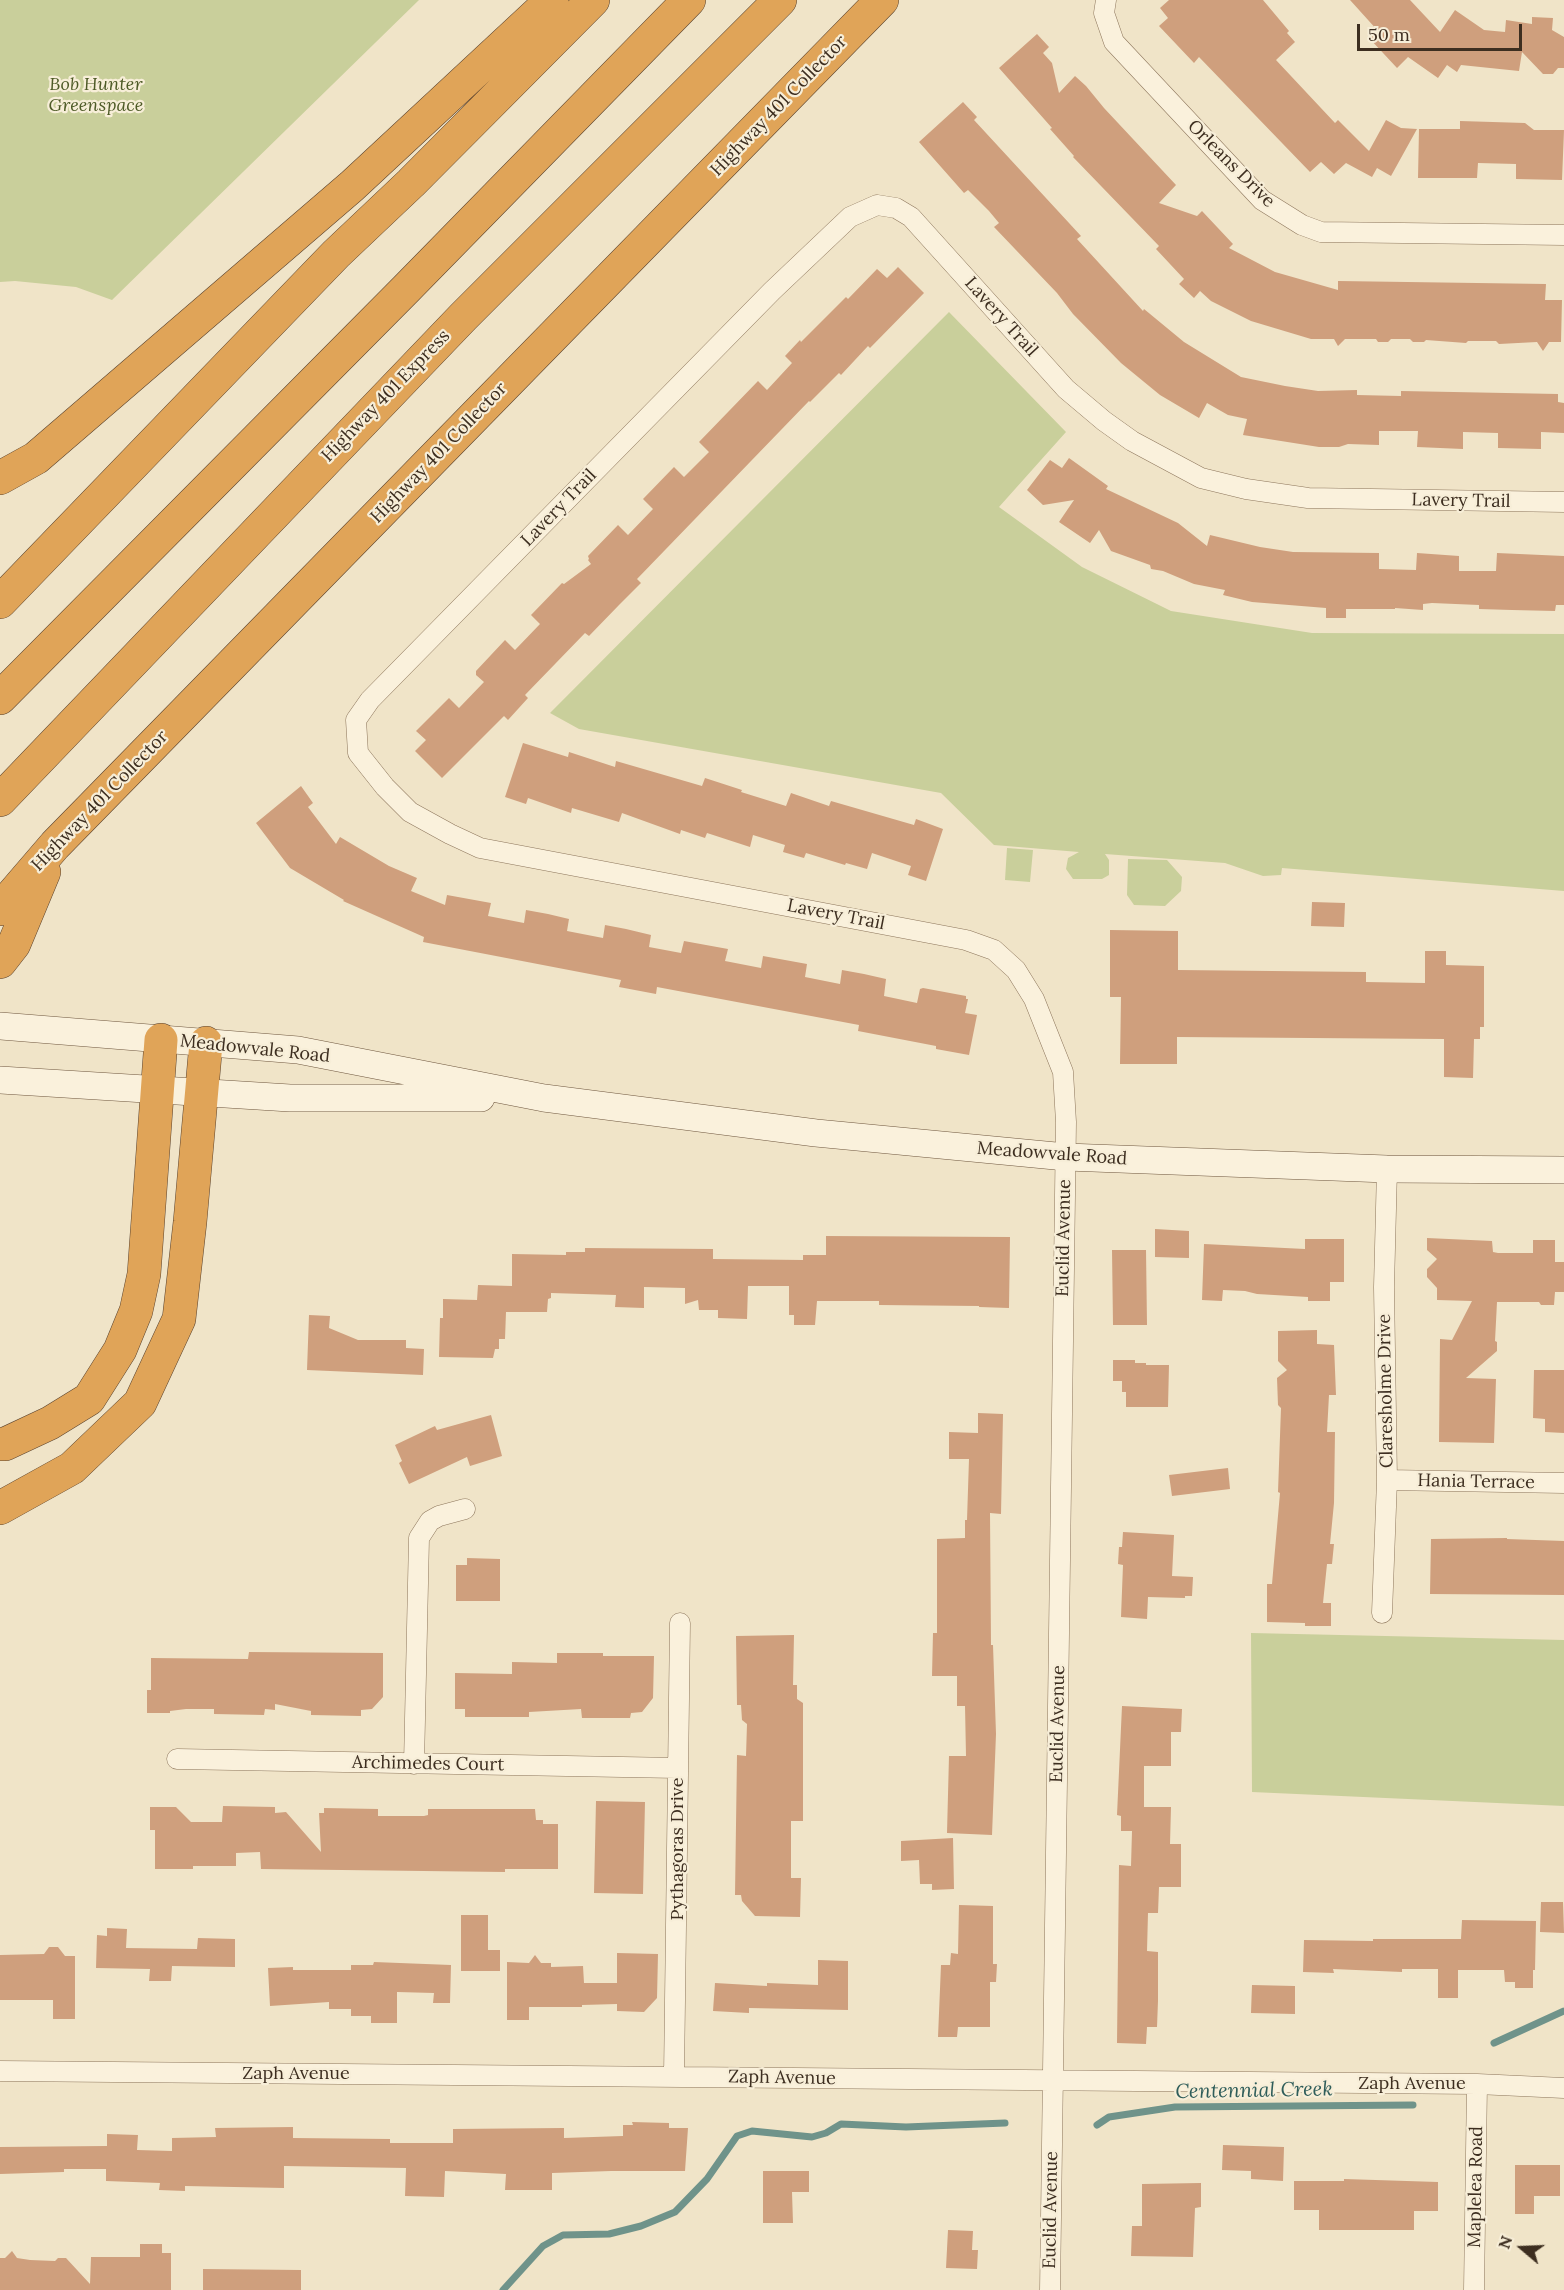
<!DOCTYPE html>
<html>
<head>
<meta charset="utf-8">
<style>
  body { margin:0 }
  #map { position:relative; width:1564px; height:2290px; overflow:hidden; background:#f0e4c8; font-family:Lora,serif }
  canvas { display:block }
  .north { position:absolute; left:1492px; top:2218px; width:60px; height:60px; -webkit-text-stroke:4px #f7eed8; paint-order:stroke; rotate:289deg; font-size:16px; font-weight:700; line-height:24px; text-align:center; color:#3d2e20 }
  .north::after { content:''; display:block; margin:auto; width:21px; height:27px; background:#3d2e20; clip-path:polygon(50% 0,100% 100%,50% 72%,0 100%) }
  .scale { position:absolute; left:1357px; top:24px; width:165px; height:27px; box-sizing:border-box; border:3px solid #3d2e20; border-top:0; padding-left:8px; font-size:18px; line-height:21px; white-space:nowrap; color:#3d2e20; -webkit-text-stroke:4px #f7eed8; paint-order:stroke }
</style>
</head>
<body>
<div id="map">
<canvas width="1564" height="2290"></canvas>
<div class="north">N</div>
<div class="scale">50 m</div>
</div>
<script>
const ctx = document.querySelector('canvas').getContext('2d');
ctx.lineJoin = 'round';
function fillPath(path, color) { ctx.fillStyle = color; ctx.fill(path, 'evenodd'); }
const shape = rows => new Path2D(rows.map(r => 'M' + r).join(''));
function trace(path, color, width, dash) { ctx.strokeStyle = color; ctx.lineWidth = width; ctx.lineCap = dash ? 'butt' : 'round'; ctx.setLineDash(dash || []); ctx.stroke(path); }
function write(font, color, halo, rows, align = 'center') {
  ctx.font = font + ' Lora,serif'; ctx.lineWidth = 4.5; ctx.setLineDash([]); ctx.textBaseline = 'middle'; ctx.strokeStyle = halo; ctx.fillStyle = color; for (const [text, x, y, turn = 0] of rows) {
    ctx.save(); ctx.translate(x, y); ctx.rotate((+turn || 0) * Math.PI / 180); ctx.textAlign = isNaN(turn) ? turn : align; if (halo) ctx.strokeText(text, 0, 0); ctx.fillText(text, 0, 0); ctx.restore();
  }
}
fillPath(shape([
  [0,0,419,0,112,300,76,287,15,281,0,282],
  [949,312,1066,432,999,507,1082,567,1171,611,1312,633,1564,634,1564,891,1282,868,1281,875,1263,876,1225,863,1105,854,1109,860,1109,875,1102,879,1073,879,1066,869,1068,858,1079,852,994,845,941,793,579,729,550,713],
  [1007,848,1033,850,1030,882,1005,880],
  [1128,859,1167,860,1182,877,1181,891,1165,906,1134,905,1127,895],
  [1251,1633,1564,1640,1564,1806,1252,1792]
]), '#c9cf9b');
trace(shape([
  [1494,2043,1564,2011],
  [1097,2125,1109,2117,1175,2107,1413,2105],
  [503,2290,543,2246,563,2235,609,2234,641,2226,675,2212,707,2179,737,2136,752,2131,812,2137,826,2133,841,2124,906,2127,1005,2123]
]), '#6f938a', 7);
fillPath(shape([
  [1169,0,1263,0,1289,31,1287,33,1295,42,1276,60,1335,123,1338,120,1369,151,1386,120,1401,128,1417,129,1391,176,1377,168,1372,177,1346,163,1334,174,1321,162,1310,172,1199,57,1194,63,1159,26,1168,18,1160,8],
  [1350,0,1410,0,1440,32,1455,10,1484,30,1505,32,1506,20,1532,24,1532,17,1553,18,1552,30,1564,37,1564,68,1558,68,1553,74,1543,74,1522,52,1519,71,1461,65,1457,72,1447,65,1438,78,1408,57,1397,68,1370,39,1378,31],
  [1037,34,1049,47,1043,53,1052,63,1059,93,1075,76,1086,86,1104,108,1176,185,1159,203,1197,216,1202,211,1233,244,1229,248,1275,272,1338,290,1338,281,1546,284,1545,300,1562,300,1561,342,1549,342,1543,351,1537,342,1499,344,1496,341,1468,341,1466,343,1426,340,1424,342,1413,342,1410,339,1391,339,1388,342,1378,342,1376,339,1345,339,1338,346,1334,339,1311,339,1251,321,1211,301,1200,291,1194,298,1179,284,1184,279,1156,249,1159,246,1073,157,1074,156,1050,129,1052,128,999,68],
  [963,102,977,117,974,120,1081,236,1077,239,1143,311,1144,309,1184,342,1241,377,1285,386,1318,391,1357,390,1357,395,1401,396,1401,391,1558,394,1558,402,1564,403,1564,433,1541,432,1541,449,1498,448,1498,433,1463,432,1463,449,1417,447,1418,431,1379,431,1379,445,1348,444,1339,447,1319,447,1243,435,1247,419,1228,415,1207,403,1199,418,1160,395,1121,363,1073,314,1057,293,994,227,999,223,989,211,968,190,964,193,919,142],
  [1460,121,1525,123,1534,130,1564,130,1562,180,1516,179,1516,164,1478,163,1477,178,1418,178,1419,129,1460,129],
  [898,267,924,293,870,348,868,346,841,375,839,373,810,402,809,401,637,579,641,583,619,605,589,636,585,633,525,695,528,698,508,720,504,716,442,778,415,751,426,740,416,731,449,698,459,708,484,682,476,675,476,671,505,640,515,650,540,624,531,615,562,583,564,584,591,564,588,560,589,559,588,556,618,525,628,535,653,509,643,499,674,467,684,477,709,452,699,442,758,381,767,390,792,363,785,356,800,340,801,342,846,297,848,299,877,269,887,278],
  [1069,458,1108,486,1106,489,1178,523,1207,546,1210,535,1260,547,1293,552,1379,553,1379,569,1416,570,1417,553,1459,556,1459,571,1496,571,1497,553,1564,556,1564,605,1556,605,1555,611,1512,610,1479,609,1479,605,1432,603,1423,604,1423,610,1395,608,1395,609,1346,609,1346,618,1326,618,1326,608,1252,602,1223,595,1225,590,1194,584,1163,571,1151,569,1150,565,1111,551,1099,530,1090,543,1059,522,1074,500,1043,505,1027,490,1050,460,1062,468],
  [523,743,568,757,569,752,615,767,616,761,702,786,705,778,742,790,741,792,786,806,791,793,829,806,831,801,914,825,916,819,943,829,926,881,908,875,911,866,872,853,867,869,846,863,845,865,806,853,804,858,783,852,785,845,753,835,750,847,707,833,705,838,681,830,680,834,622,813,619,822,572,808,571,813,528,798,526,804,505,797],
  [301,786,313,803,308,807,336,844,340,837,389,866,417,878,411,891,445,905,447,895,491,903,488,916,524,923,526,910,548,914,569,919,567,931,603,938,605,925,626,929,651,935,649,947,681,953,684,941,728,949,725,961,761,968,763,956,807,964,805,977,840,984,842,970,864,974,886,979,884,996,917,1003,920,989,923,988,966,996,966,999,968,999,965,1013,977,1015,969,1055,936,1049,936,1046,858,1031,859,1025,657,987,656,994,619,987,621,980,423,942,424,937,343,901,344,900,290,868,256,823],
  [1312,902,1345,903,1344,927,1311,926],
  [1110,930,1178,931,1178,970,1366,972,1366,982,1425,983,1425,951,1446,951,1446,965,1484,966,1484,1027,1480,1027,1480,1039,1474,1039,1473,1078,1444,1077,1444,1039,1177,1037,1177,1064,1120,1064,1121,997,1110,997],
  [1155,1229,1189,1231,1189,1258,1155,1257],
  [826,1236,1010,1237,1009,1308,979,1307,979,1306,879,1305,879,1301,817,1301,815,1325,794,1325,794,1315,789,1315,789,1286,748,1286,747,1319,718,1318,718,1310,699,1310,698,1300,685,1304,685,1288,644,1287,644,1308,615,1307,616,1295,551,1293,551,1298,548,1299,547,1312,506,1312,505,1339,499,1339,499,1349,495,1349,493,1358,439,1357,440,1318,443,1318,443,1299,477,1300,478,1285,512,1286,512,1254,566,1255,566,1252,585,1252,585,1248,713,1249,713,1259,803,1260,803,1255,826,1255],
  [1427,1238,1492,1241,1493,1252,1498,1253,1533,1253,1533,1240,1555,1240,1555,1262,1564,1262,1564,1292,1555,1292,1554,1305,1541,1305,1539,1302,1497,1302,1495,1341,1497,1342,1497,1351,1466,1378,1496,1379,1494,1443,1439,1442,1440,1339,1452,1340,1472,1301,1437,1300,1437,1288,1427,1277,1427,1269,1437,1259,1427,1250],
  [1305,1239,1344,1239,1344,1282,1330,1282,1330,1301,1308,1301,1308,1297,1257,1294,1245,1291,1223,1290,1222,1301,1202,1300,1204,1244,1305,1249],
  [1112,1250,1146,1250,1147,1325,1113,1325],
  [309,1315,330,1316,329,1328,358,1340,406,1340,406,1348,424,1349,423,1375,307,1370],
  [1317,1330,1317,1344,1334,1345,1336,1395,1329,1395,1327,1432,1335,1432,1334,1503,1330,1544,1334,1544,1332,1564,1327,1564,1323,1603,1331,1603,1331,1626,1305,1626,1305,1623,1267,1622,1267,1584,1272,1584,1280,1493,1278,1492,1281,1408,1278,1405,1277,1378,1287,1370,1278,1361,1278,1331],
  [1113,1360,1135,1360,1135,1363,1146,1363,1146,1365,1169,1365,1168,1407,1126,1407,1126,1392,1122,1392,1122,1381,1113,1381],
  [1534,1370,1564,1370,1564,1433,1545,1432,1545,1419,1533,1418],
  [978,1413,1003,1414,1001,1514,990,1513,991,1645,993,1645,996,1734,992,1835,947,1833,949,1756,966,1756,965,1706,957,1706,957,1676,932,1676,933,1633,937,1633,937,1539,965,1538,965,1520,967,1520,969,1459,949,1459,949,1432,978,1433],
  [491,1415,502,1456,470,1466,467,1457,409,1484,399,1463,402,1461,395,1445,435,1426,437,1430],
  [1228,1468,1230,1489,1172,1496,1169,1475],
  [1123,1532,1174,1535,1172,1576,1193,1577,1192,1596,1185,1596,1185,1598,1148,1597,1147,1619,1121,1617,1123,1565,1118,1564,1119,1547,1122,1547],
  [1507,1538,1507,1539,1564,1541,1564,1595,1430,1594,1431,1539],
  [467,1558,500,1559,500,1601,456,1601,456,1565,467,1565],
  [794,1635,793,1685,797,1685,797,1699,803,1703,803,1821,791,1821,791,1878,801,1878,800,1917,755,1916,742,1901,741,1895,735,1895,737,1755,746,1756,747,1724,742,1720,741,1705,737,1705,736,1636],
  [249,1652,383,1653,383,1697,372,1709,361,1710,361,1716,311,1715,311,1711,275,1704,275,1710,265,1709,264,1715,214,1714,214,1709,186,1709,170,1711,170,1713,147,1713,147,1690,151,1690,151,1658,248,1659],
  [557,1653,603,1653,603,1656,654,1656,653,1698,642,1712,631,1713,630,1718,582,1718,581,1709,529,1712,529,1717,465,1717,465,1709,455,1709,455,1673,512,1674,512,1662,557,1663],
  [1122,1706,1182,1709,1181,1732,1171,1732,1171,1766,1144,1766,1144,1807,1171,1807,1170,1844,1181,1844,1181,1887,1159,1887,1158,1913,1148,1913,1147,1951,1158,1952,1158,2001,1157,2027,1147,2027,1146,2044,1117,2043,1119,1865,1131,1866,1132,1831,1121,1831,1121,1816,1117,1815],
  [596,1801,645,1802,643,1894,594,1893],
  [223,1806,275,1807,275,1813,286,1812,321,1852,319,1813,324,1813,324,1808,378,1809,378,1816,424,1816,428,1815,428,1809,535,1809,536,1820,543,1820,543,1824,558,1824,558,1869,505,1869,505,1872,261,1869,260,1852,236,1853,236,1866,193,1866,193,1869,155,1869,155,1830,150,1830,150,1807,176,1807,191,1822,222,1822],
  [953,1838,954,1889,932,1890,932,1884,920,1884,919,1860,901,1861,901,1841],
  [1541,1902,1563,1902,1564,1933,1540,1932],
  [959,1905,993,1906,993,1964,997,1964,996,1982,990,1982,990,2027,958,2027,957,2037,938,2037,941,1965,950,1965,951,1953,958,1954],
  [461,1915,488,1915,488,1950,500,1950,500,1971,461,1971],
  [1462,1920,1536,1921,1535,1970,1533,1970,1533,1988,1515,1988,1515,1982,1505,1982,1504,1970,1458,1970,1458,1998,1438,1998,1438,1969,1402,1969,1402,1972,1333,1969,1334,1973,1303,1972,1304,1940,1373,1941,1373,1939,1461,1939],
  [107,1928,127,1929,126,1948,197,1949,198,1938,235,1939,235,1967,172,1966,171,1981,149,1981,150,1969,96,1968,97,1935,107,1936],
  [49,1947,58,1947,65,1956,75,1956,75,2019,53,2019,53,2000,0,2000,0,1955,44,1954],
  [617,1953,658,1954,657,1998,644,2012,617,2011,617,2004,582,2005,582,2007,529,2007,529,2020,507,2020,507,1962,529,1963,535,1955,541,1963,551,1963,551,1967,583,1966,584,1983,617,1983],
  [818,1960,848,1961,848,2010,749,2008,749,2013,713,2011,715,1983,767,1986,767,1983,818,1985],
  [374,1962,451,1965,450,2003,433,2003,434,1993,397,1992,397,2023,371,2023,371,2016,351,2016,351,2009,329,2009,329,2002,270,2006,268,1968,293,1967,293,1970,351,1970,351,1965,373,1965],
  [1252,1985,1295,1986,1295,2014,1251,2013],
  [632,2122,669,2123,669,2128,688,2128,685,2171,611,2171,552,2173,552,2190,505,2190,506,2174,445,2171,444,2197,405,2196,406,2168,284,2166,284,2188,185,2186,185,2191,159,2190,160,2183,106,2181,106,2169,64,2169,64,2172,0,2174,0,2147,107,2146,107,2134,138,2135,137,2150,172,2151,172,2138,216,2137,215,2128,293,2127,293,2138,390,2139,390,2143,453,2143,453,2129,564,2128,564,2138,623,2136,623,2125,633,2125],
  [1223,2145,1284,2147,1283,2181,1251,2179,1251,2171,1222,2170],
  [1515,2165,1560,2165,1560,2196,1534,2196,1534,2214,1515,2214],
  [763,2171,809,2171,809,2192,792,2192,793,2223,763,2223],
  [1344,2179,1438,2182,1438,2211,1414,2211,1414,2230,1319,2230,1319,2210,1294,2210,1294,2181,1344,2181],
  [1201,2183,1201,2207,1195,2208,1193,2257,1131,2256,1132,2226,1142,2226,1142,2184],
  [948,2230,973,2231,972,2250,978,2250,977,2269,946,2268],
  [140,2244,162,2244,162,2253,171,2253,171,2290,0,2290,0,2258,5,2258,12,2251,17,2258,30,2260,55,2261,58,2258,66,2258,90,2284,91,2257,140,2257],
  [203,2269,301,2270,301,2290,203,2290]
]), '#cf9f7d');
const street = shape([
  [1106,0,1104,13,1114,42,1262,200,1302,225,1321,232,1564,235],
  [1387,1480,1564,1483],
  [1382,1613,1387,1480,1384,1287,1387,1169],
  [177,1759,678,1768],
  [414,1764,419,1538,430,1521,439,1516,465,1509],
  [0,2071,1477,2084,1564,2088],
  [674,2076,680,1623],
  [1050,2290,1066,1122,1063,1072,1034,999,1016,970,994,950,966,940,480,848,450,834,410,812,385,787,358,753,356,720,370,700,772,291,850,217,877,205,896,208,911,217,1066,389,1104,421,1132,441,1201,478,1246,489,1308,498,1564,502],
  [1474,2290,1477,2084]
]);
const secondary = shape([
  [0,1026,298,1050,544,1098,816,1133,1066,1157,1387,1169,1564,1170],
  [0,1080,290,1098,481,1098]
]);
const highway = shape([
  [0,478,36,458,352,186,552,0],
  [0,602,336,254,411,183,593,0],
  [0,698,407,288,689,0],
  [0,800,463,317,780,0],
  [0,909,55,845,882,0],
  [0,962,14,944,44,872],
  [0,1444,5,1444,50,1423,89,1399,120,1350,136,1311,144,1274,161,1040],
  [0,1508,72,1468,140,1403,179,1319,190,1222,206,1043]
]);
trace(street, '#8d765c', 21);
trace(secondary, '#6f573f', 28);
trace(highway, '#5b4430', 34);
trace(street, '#faf1dc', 20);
trace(secondary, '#faf1dc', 27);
trace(highway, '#e0a458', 33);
write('italic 18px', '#4d5a26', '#f7eed8', [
  ["Bob Hunter",96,85],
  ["Greenspace",96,106]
]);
write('18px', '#3d2e20', '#f7eed8', [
  ["Highway 401 Collector",779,106,-46],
  ["Orleans Drive",1231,164,45],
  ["Lavery Trail",1001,317,48],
  ["Highway 401 Express",386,396,-46],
  ["Highway 401 Collector",439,453,-46],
  ["Lavery Trail",1461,501,1],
  ["Lavery Trail",559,508,-46],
  ["Highway 401 Collector",100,801,-46],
  ["Lavery Trail",836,915,11],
  ["Meadowvale Road",255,1049,6],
  ["Meadowvale Road",1052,1154,4],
  ["Euclid Avenue",1064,1238,-89],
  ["Claresholme Drive",1386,1391,-91],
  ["Hania Terrace",1476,1482,1],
  ["Euclid Avenue",1058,1724,-89],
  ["Archimedes Court",428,1764,1],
  ["Pythagoras Drive",678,1849,-90],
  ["Zaph Avenue",296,2074],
  ["Zaph Avenue",782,2078,1],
  ["Zaph Avenue",1412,2084],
  ["Maplelea Road",1476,2187,-89],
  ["Euclid Avenue",1051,2210,-89]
]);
write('italic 20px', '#2f5d5a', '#f7eed8', [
  ["Centennial Creek",1254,2091,-1]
]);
</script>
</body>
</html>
